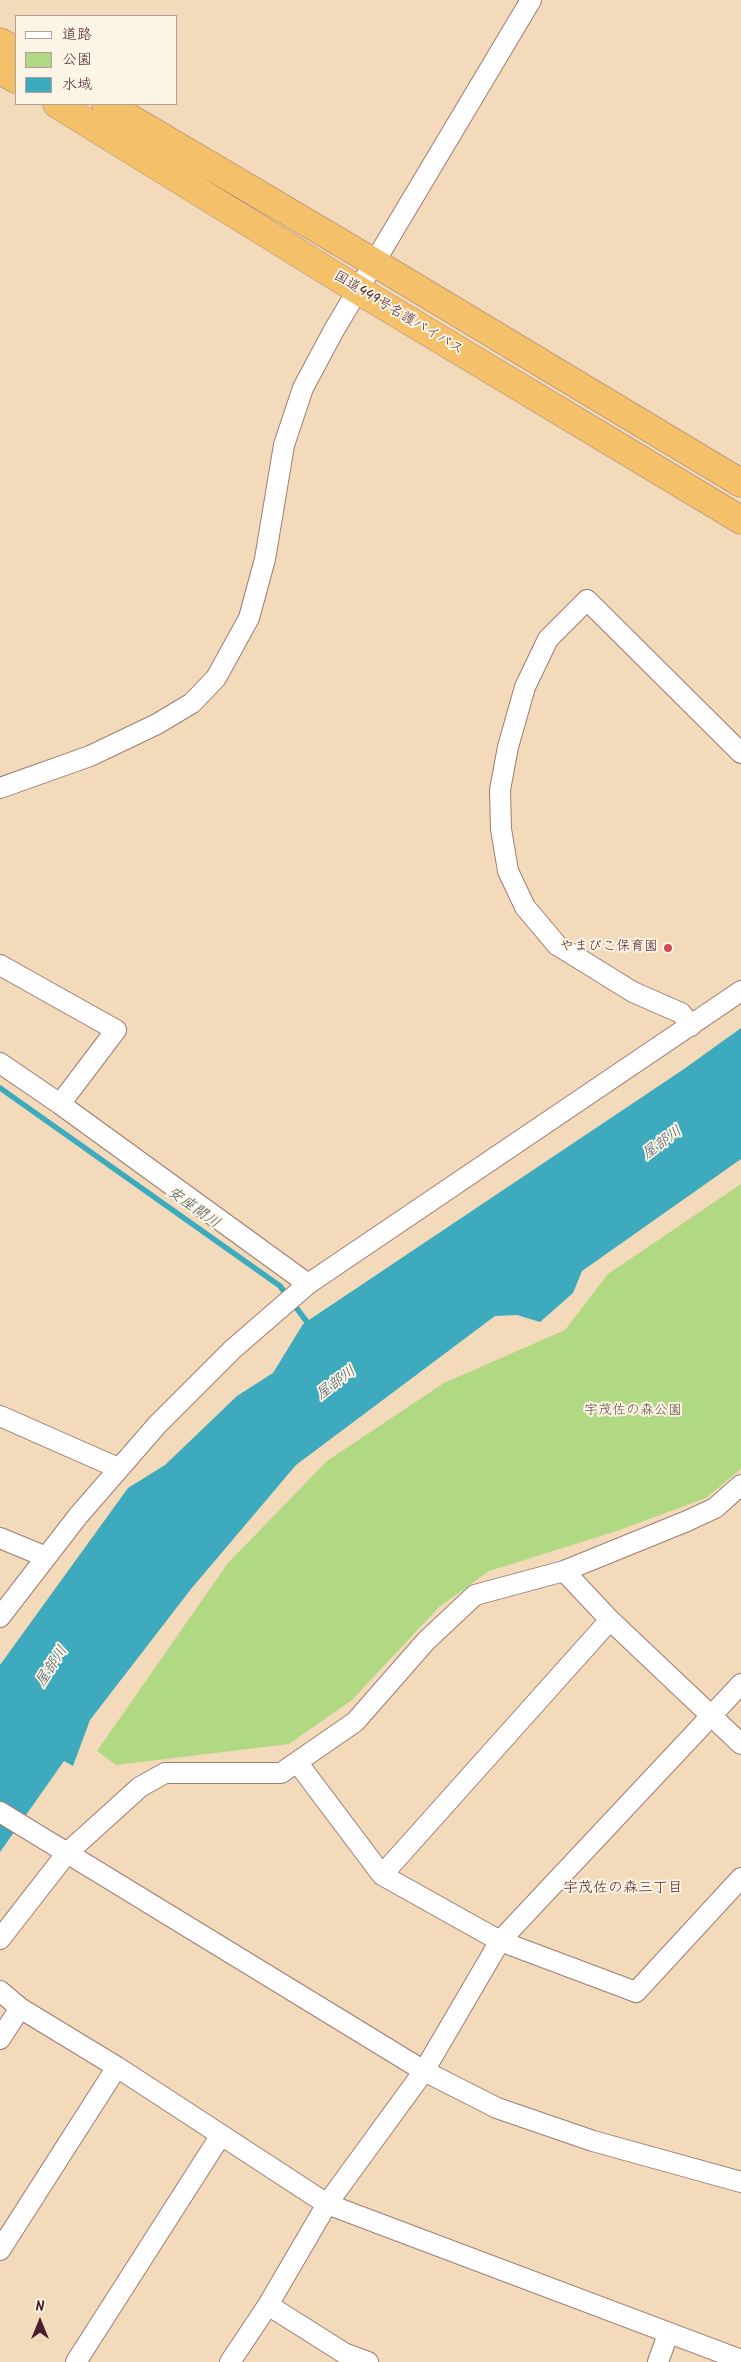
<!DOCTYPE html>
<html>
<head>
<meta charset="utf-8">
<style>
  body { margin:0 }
  #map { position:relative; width:741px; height:2362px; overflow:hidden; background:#f3dabb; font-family:Kalam,"Klee One",sans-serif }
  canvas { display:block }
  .legend { position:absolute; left:15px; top:15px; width:162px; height:90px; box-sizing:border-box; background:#fcf5e5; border:1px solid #b59f9b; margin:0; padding:6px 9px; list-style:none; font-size:15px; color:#4a1f2b }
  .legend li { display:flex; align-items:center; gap:10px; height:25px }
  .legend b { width:25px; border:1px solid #b59f9b }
  .north { position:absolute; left:15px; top:2297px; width:50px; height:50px; -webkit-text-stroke:4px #fcf5e5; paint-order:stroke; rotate:0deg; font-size:14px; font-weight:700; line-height:20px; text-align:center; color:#4a1f2b }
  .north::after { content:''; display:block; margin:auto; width:18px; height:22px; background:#4a1f2b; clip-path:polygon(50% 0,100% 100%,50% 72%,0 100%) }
</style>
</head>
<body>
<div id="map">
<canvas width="741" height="2362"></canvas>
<ul class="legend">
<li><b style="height:6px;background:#fff"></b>道路</li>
<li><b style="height:14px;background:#b1d983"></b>公園</li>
<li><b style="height:14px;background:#3eaabd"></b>水域</li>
</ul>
<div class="north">N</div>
</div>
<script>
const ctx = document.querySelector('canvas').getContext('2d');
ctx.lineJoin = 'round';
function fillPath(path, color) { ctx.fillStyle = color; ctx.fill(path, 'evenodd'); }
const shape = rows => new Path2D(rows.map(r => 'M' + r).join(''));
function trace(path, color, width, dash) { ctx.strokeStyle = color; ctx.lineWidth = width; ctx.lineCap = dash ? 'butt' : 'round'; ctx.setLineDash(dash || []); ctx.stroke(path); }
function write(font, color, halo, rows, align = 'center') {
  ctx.font = font + ' Kalam,"Klee One",sans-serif'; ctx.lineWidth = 4; ctx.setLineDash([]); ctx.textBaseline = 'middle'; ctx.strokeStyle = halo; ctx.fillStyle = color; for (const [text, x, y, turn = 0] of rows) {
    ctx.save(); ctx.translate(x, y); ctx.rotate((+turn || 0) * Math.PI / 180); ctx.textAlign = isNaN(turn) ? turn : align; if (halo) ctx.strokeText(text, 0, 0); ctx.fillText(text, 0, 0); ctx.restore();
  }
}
fillPath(shape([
  [741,1184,741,1469,706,1498,617,1531,489,1571,439,1607,352,1700,289,1744,116,1765,97,1751,228,1563,327,1461,444,1383,565,1330,608,1274]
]), '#b1d983');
fillPath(shape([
  [741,1028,741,1159,582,1271,573,1293,540,1322,517,1315,495,1316,296,1465,191,1589,90,1720,73,1766,64,1761,0,1852,0,1665,128,1488,165,1465,237,1396,273,1373,303,1324,684,1069]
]), '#3eaabd');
trace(shape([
  [0,1088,280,1286,310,1326]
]), '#3eaabd', 5.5);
const minor = shape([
  [0,788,90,756,157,724,192,703,216,678,249,618,265,559,284,445,303,388,334,330,531,0],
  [0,965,116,1030,60,1104],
  [691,1026,681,1013,633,992,557,945,525,907,508,871,501,829,500,790,508,747,525,687,548,639,587,600,741,753],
  [0,1063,60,1104,308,1284],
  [0,1416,118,1468],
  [0,1538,46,1557],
  [564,1571,610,1620,741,1744],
  [0,1617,78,1516,157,1425,233,1349,308,1284,741,991],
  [297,1762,382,1875,500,1941,636,1992,741,1878],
  [0,1812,424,2071,497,2108,593,2141,741,2182],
  [382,1875,610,1620],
  [0,1939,67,1853,140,1787,165,1773,281,1773,355,1722,426,1641,475,1595,564,1571,687,1521,715,1508,741,1485],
  [0,1991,20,2008,117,2067,327,2204,741,2360],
  [0,2039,20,2008],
  [0,2250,117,2067],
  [268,2305,344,2353,368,2362],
  [76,2362,221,2135],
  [230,2362,268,2305,327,2204,424,2071,500,1941,741,1684],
  [658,2362,668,2334]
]);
const highway = shape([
  [0,42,16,51],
  [0,70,16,79],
  [57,104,358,290,741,520],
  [106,104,375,263,741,483]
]);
trace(minor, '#9e7c73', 22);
trace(highway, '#9e7c73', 29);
trace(minor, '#fff', 20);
trace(highway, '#f4c16a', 28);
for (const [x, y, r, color] of [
  [668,948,5,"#d1495b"]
]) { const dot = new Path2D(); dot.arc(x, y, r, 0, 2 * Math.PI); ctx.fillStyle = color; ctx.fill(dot); trace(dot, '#fcf5e5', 2); }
write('14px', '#4a1f2b', '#fcf5e5', [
  ["国道449号名護バイパス",398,314,31]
]);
write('14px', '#4a1f2b', '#fcf5e5', [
  ["やまびこ保育園",658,948]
], 'right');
write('14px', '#644e41', '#fcf5e5', [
  ["宇茂佐の森公園",633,1412]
]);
write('italic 15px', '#455765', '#fcf5e5', [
  ["屋部川",663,1144,-36],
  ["安座間川",193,1209,35],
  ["屋部川",337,1384,-37],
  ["屋部川",53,1667,-57]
]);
write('15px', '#4a1f2b', '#fcf5e5', [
  ["宇茂佐の森三丁目",623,1889]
]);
</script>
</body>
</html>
